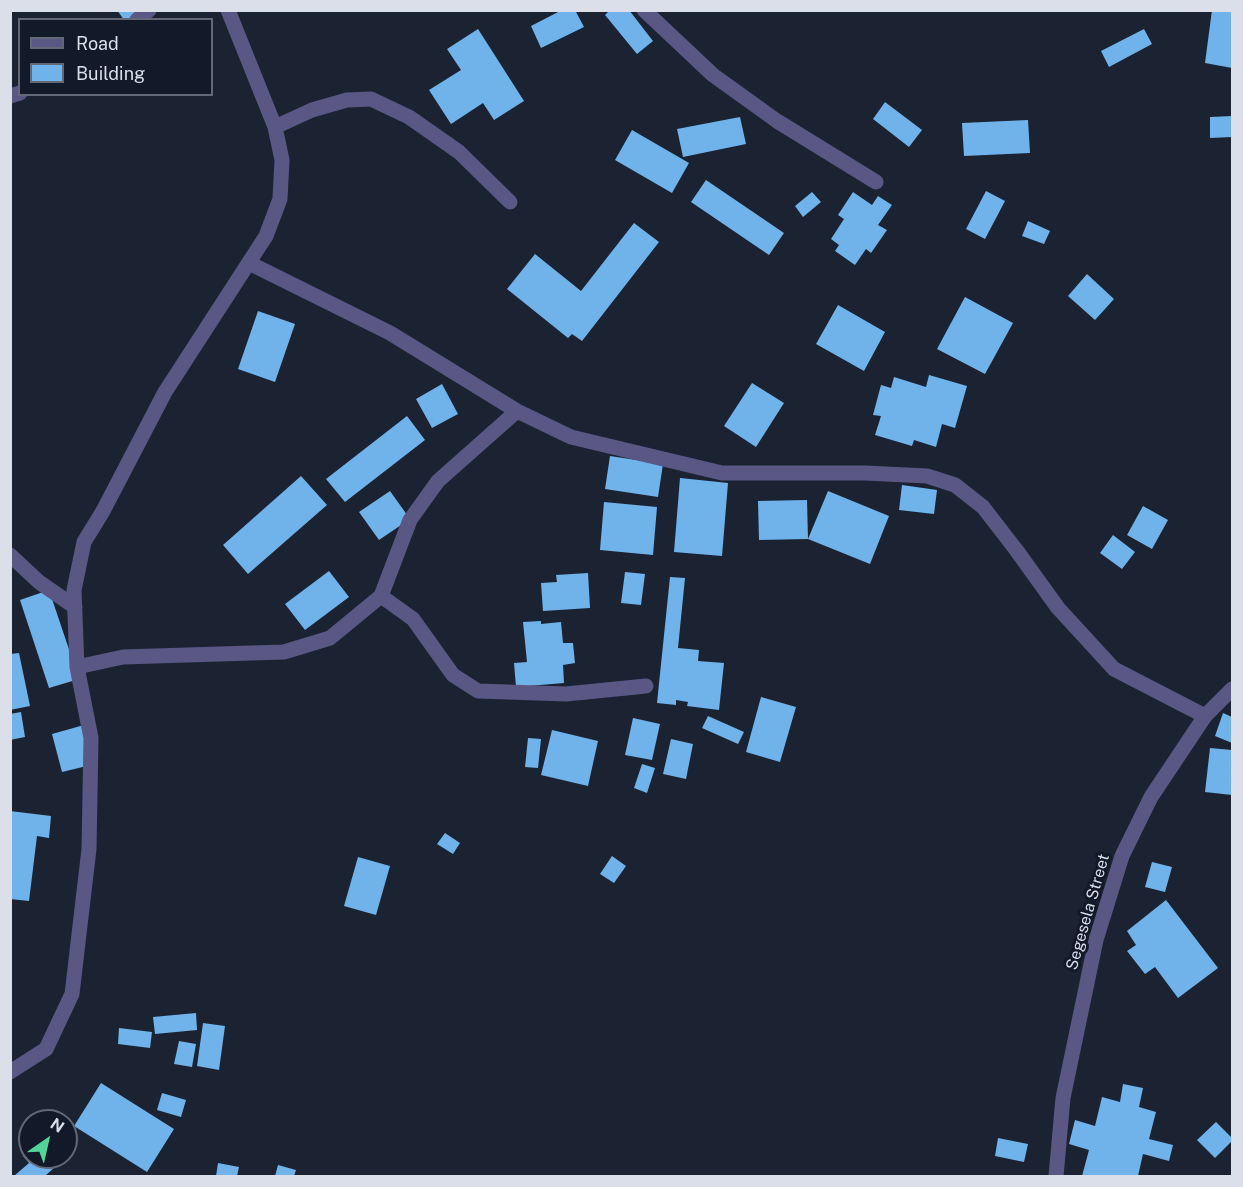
<!DOCTYPE html>
<html>
<head>
<meta charset="utf-8">
<style>
  body { margin:0 }
  #map { position:relative; width:1243px; height:1187px; overflow:hidden; background:#1b2333; font-family:"Public Sans",sans-serif }
  canvas { display:block }
  .frame { position:absolute; inset:0; border:12px solid #dadfea; pointer-events:none }
  .legend { position:absolute; left:18px; top:18px; width:195px; height:78px; box-sizing:border-box; background:#121929; border:2px solid #626876; margin:0; padding:8px 10px; list-style:none; font-size:18px; color:#dadfea }
  .legend li { display:flex; align-items:center; gap:12px; height:30px }
  .legend b { width:30px; border:2px solid #626876 }
  .north { position:absolute; left:18px; top:1109px; width:60px; height:60px; box-sizing:border-box; background:#121929; border:2px solid #626876; border-radius:50%; rotate:34deg; font-size:16px; font-weight:700; line-height:24px; text-align:center; color:#dadfea }
  .north::after { content:''; display:block; margin:auto; width:21px; height:27px; background:#52d397; clip-path:polygon(50% 0,100% 100%,50% 72%,0 100%) }
</style>
</head>
<body>
<div id="map">
<canvas width="1243" height="1187"></canvas>
<div class="frame"></div>
<ul class="legend">
<li><b style="height:8px;background:#5a5785"></b>Road</li>
<li><b style="height:16px;background:#6fb3ea"></b>Building</li>
</ul>
<div class="north">N</div>
</div>
<script>
const ctx = document.querySelector('canvas').getContext('2d');
ctx.lineJoin = 'round';
function fillPath(path, color) { ctx.fillStyle = color; ctx.fill(path, 'evenodd'); }
const shape = rows => new Path2D(rows.map(r => 'M' + r).join(''));
function trace(path, color, width, dash) { ctx.strokeStyle = color; ctx.lineWidth = width; ctx.lineCap = dash ? 'butt' : 'round'; ctx.setLineDash(dash || []); ctx.stroke(path); }
function write(font, color, halo, rows, align = 'center') {
  ctx.font = font + ' "Public Sans",sans-serif'; ctx.lineWidth = 6; ctx.setLineDash([]); ctx.textBaseline = 'middle'; ctx.strokeStyle = halo; ctx.fillStyle = color; for (const [text, x, y, turn = 0] of rows) {
    ctx.save(); ctx.translate(x, y); ctx.rotate((+turn || 0) * Math.PI / 180); ctx.textAlign = isNaN(turn) ? turn : align; if (halo) ctx.strokeText(text, 0, 0); ctx.fillText(text, 0, 0); ctx.restore();
  }
}
fillPath(shape([
  [117,10,142,10,131,20,124,20],
  [562,10,575,10,584,27,541,48,531,26],
  [610,10,629,10,653,41,637,54,605,15],
  [1212,10,1232,10,1232,68,1205,63],
  [478,29,524,101,494,120,483,103,451,124,429,90,461,70,447,49],
  [1144,29,1152,44,1109,67,1101,51],
  [885,102,922,130,909,147,873,119],
  [1232,116,1232,137,1210,138,1210,117],
  [740,117,746,144,683,157,677,129],
  [1028,120,1030,153,964,156,962,123],
  [632,130,689,163,672,193,615,160],
  [706,180,784,233,769,255,691,202],
  [986,191,1005,201,985,239,966,229],
  [812,192,821,202,803,217,795,206],
  [853,192,872,205,878,196,892,205,878,225,887,230,871,253,866,249,855,265,835,251,839,245,831,239,844,219,838,215],
  [1028,221,1050,231,1044,244,1022,236],
  [634,223,659,242,582,341,572,334,568,338,507,289,535,254,581,291],
  [1087,274,1114,299,1095,320,1068,296],
  [965,297,1013,323,985,374,937,349],
  [838,305,885,332,864,371,816,344],
  [258,311,295,324,275,382,238,369],
  [929,375,967,386,955,428,942,424,936,447,914,440,912,446,875,435,881,416,873,415,881,385,891,388,894,377,926,387],
  [752,383,784,403,756,447,724,426],
  [442,384,458,414,432,428,416,399],
  [407,416,425,440,345,502,326,479],
  [610,456,663,464,658,497,605,489],
  [301,476,327,505,248,574,223,545],
  [680,478,728,483,722,556,674,552],
  [902,485,937,490,934,514,899,510],
  [390,491,410,519,379,540,359,512],
  [828,491,889,516,870,564,808,539],
  [807,500,808,539,759,540,758,501],
  [604,502,657,507,653,555,600,550],
  [1143,506,1168,520,1152,549,1127,535],
  [1113,535,1135,552,1122,569,1100,553],
  [329,571,349,597,305,630,285,604],
  [625,572,645,574,641,605,621,603],
  [588,573,590,608,543,611,541,583,557,582,556,575],
  [670,577,685,578,678,648,699,650,698,661,724,663,719,710,687,706,688,702,676,700,676,705,657,703],
  [49,590,79,679,49,688,20,600],
  [541,621,541,624,561,622,563,643,573,643,575,663,563,665,564,683,516,687,514,663,527,662,523,622],
  [19,653,30,706,10,710,10,654],
  [761,697,796,707,780,762,746,752],
  [21,712,25,737,10,740,10,714],
  [1223,713,1232,717,1232,743,1215,736],
  [708,716,744,732,738,744,702,728],
  [633,718,660,724,652,760,625,755],
  [84,725,95,764,62,772,52,734],
  [552,730,598,741,588,786,541,775],
  [528,738,541,739,538,768,525,767],
  [671,739,693,744,686,779,663,774],
  [1210,748,1232,750,1232,795,1205,792],
  [642,764,655,768,647,793,634,788],
  [10,811,51,816,49,838,37,836,29,901,10,899],
  [445,833,460,843,453,854,437,844],
  [612,856,626,866,614,883,600,874],
  [358,857,390,866,376,915,344,906],
  [1152,862,1172,867,1165,892,1145,887],
  [1166,900,1218,968,1178,998,1155,967,1145,974,1127,951,1136,945,1127,931],
  [196,1013,197,1030,155,1034,153,1017],
  [203,1023,225,1026,219,1070,197,1066],
  [119,1028,152,1032,150,1048,118,1044],
  [179,1041,196,1044,192,1067,174,1064],
  [101,1083,174,1129,147,1172,74,1126],
  [1123,1084,1143,1088,1139,1107,1156,1112,1149,1139,1173,1145,1169,1161,1143,1154,1138,1176,1082,1176,1089,1150,1069,1144,1075,1120,1095,1126,1102,1097,1120,1102],
  [162,1093,186,1100,181,1117,157,1110],
  [1216,1122,1232,1138,1232,1141,1215,1158,1197,1140],
  [998,1138,1028,1144,1024,1162,995,1156],
  [30,1149,30,1157,48,1157,56,1166,45,1176,41,1175,39,1176,14,1176,29,1163,23,1156],
  [218,1163,239,1167,237,1176,216,1176],
  [278,1165,296,1170,294,1176,275,1176]
]), '#6fb3ea');
trace(shape([
  [644,10,713,75,777,121,876,182],
  [137,20,149,10],
  [10,96,20,93],
  [275,127,312,110,347,100,371,99,409,117,459,152,510,202],
  [249,263,390,333,517,411,571,437,722,473,865,473,927,476,955,485,983,507,1017,551,1058,608,1114,669,1205,716],
  [10,555,39,582,75,607],
  [381,596,413,619,453,675,478,691,566,694,646,686],
  [77,667,123,657,284,652,330,638,381,596,410,520,438,481,517,411],
  [10,1072,46,1049,72,994,89,849,91,738,77,667,74,590,84,542,103,511,165,392,266,236,280,199,282,160,275,127,228,10],
  [1056,1176,1063,1098,1096,940,1122,856,1151,797,1205,716,1232,689]
]), '#5a5785', 15);
write('16px', '#dadfea', '#121929', [
  ["Segesela Street",1088,912,-74]
]);
</script>
</body>
</html>
